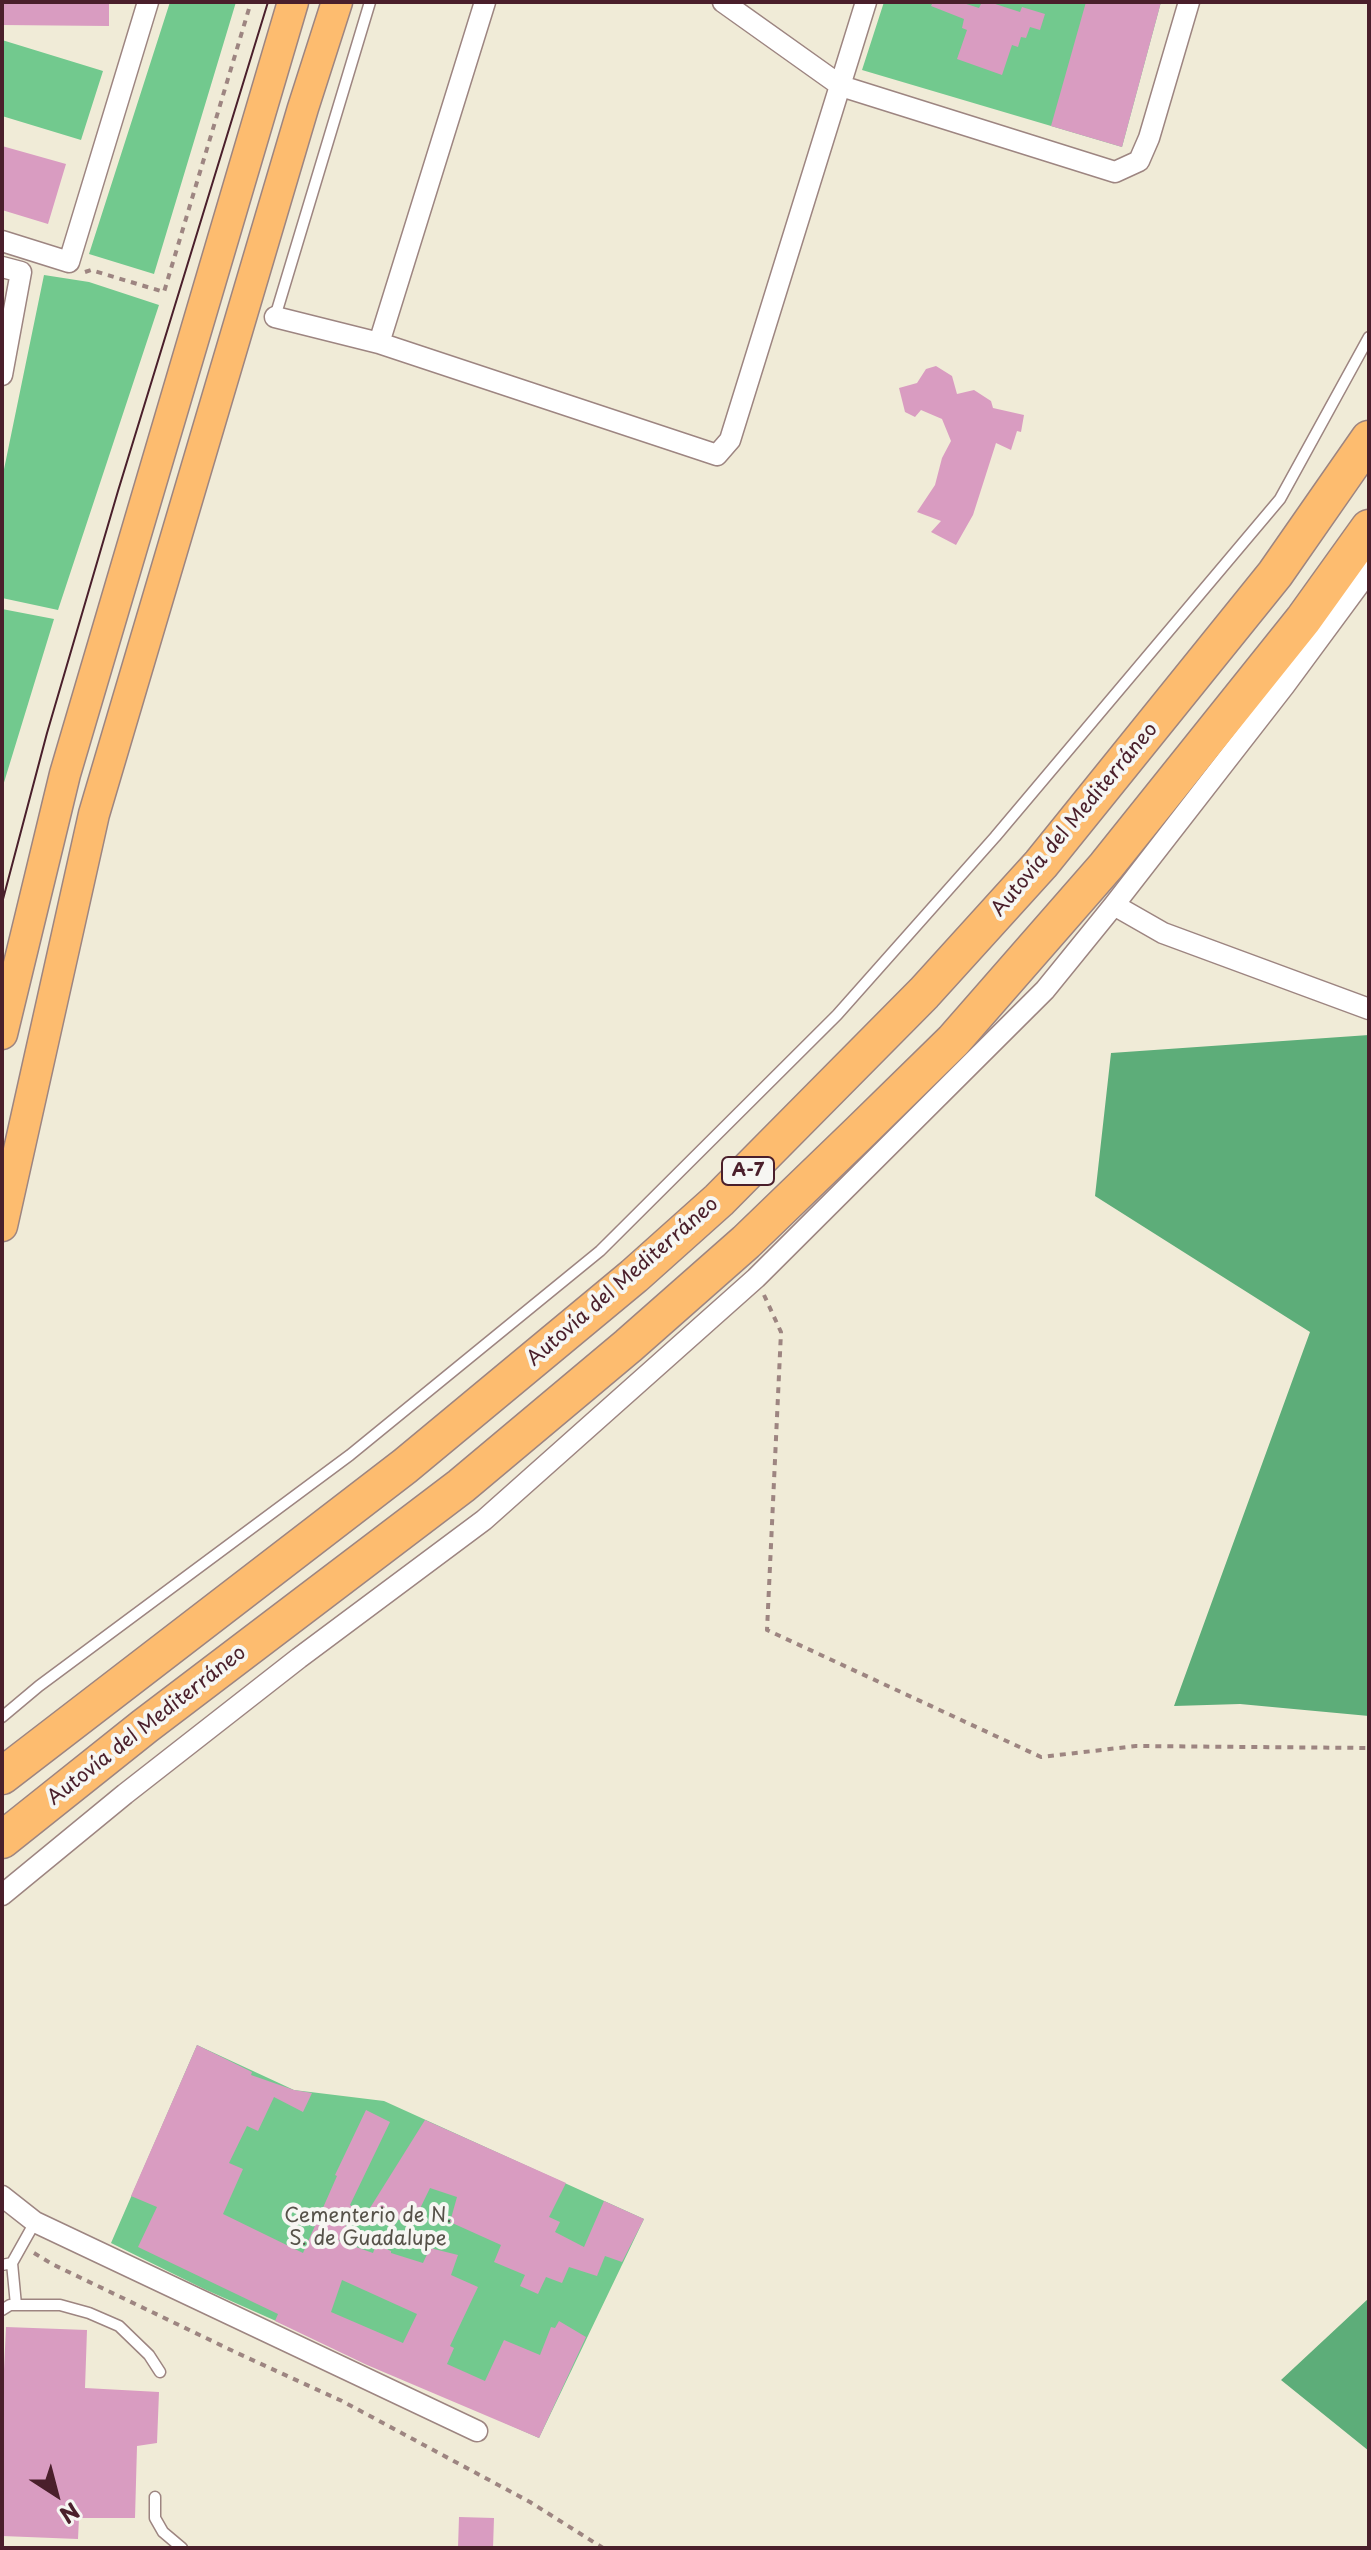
<!DOCTYPE html>
<html>
<head>
<meta charset="utf-8">
<style>
  body { margin:0 }
  #map { position:relative; width:1371px; height:2550px; overflow:hidden; background:#f0ebd7; font-family:"Playpen Sans",sans-serif }
  canvas { display:block }
  .frame { position:absolute; inset:0; border:4px solid #4a1f2b; pointer-events:none }
  .north { position:absolute; left:16px; top:2454px; width:80px; height:80px; -webkit-text-stroke:6px #f6f6f2; paint-order:stroke; rotate:144deg; font-size:22px; font-weight:700; line-height:32px; text-align:center; color:#4a1f2b }
  .north::after { content:''; display:block; margin:auto; width:28px; height:36px; background:#4a1f2b; clip-path:polygon(50% 0,100% 100%,50% 72%,0 100%) }
</style>
</head>
<body>
<div id="map">
<canvas width="1371" height="2550"></canvas>
<div class="frame"></div>
<div class="north">N</div>
</div>
<script>
const ctx = document.querySelector('canvas').getContext('2d');
ctx.lineJoin = 'round';
function fillPath(path, color) { ctx.fillStyle = color; ctx.fill(path, 'evenodd'); }
const shape = rows => new Path2D(rows.map(r => 'M' + r).join(''));
function trace(path, color, width, dash) { ctx.strokeStyle = color; ctx.lineWidth = width; ctx.lineCap = dash ? 'butt' : 'round'; ctx.setLineDash(dash || []); ctx.stroke(path); }
function write(font, color, halo, rows, align = 'center') {
  ctx.font = font + ' "Playpen Sans",sans-serif'; ctx.lineWidth = 8; ctx.setLineDash([]); ctx.textBaseline = 'middle'; ctx.strokeStyle = halo; ctx.fillStyle = color; for (const [text, x, y, turn = 0] of rows) {
    ctx.save(); ctx.translate(x, y); ctx.rotate((+turn || 0) * Math.PI / 180); ctx.textAlign = isNaN(turn) ? turn : align; if (halo) ctx.strokeText(text, 0, 0); ctx.fillText(text, 0, 0); ctx.restore();
  }
}
fillPath(shape([
  [170,2,236,2,154,274,89,254],
  [884,2,1161,2,1122,147,862,70],
  [2,40,103,71,81,140,2,116],
  [44,275,89,282,159,305,58,610,2,598,2,479],
  [2,609,54,619,2,789],
  [197,2045,294,2090,384,2101,644,2219,539,2438,204,2289,111,2243]
]), '#72c98e');
fillPath(shape([
  [1369,1035,1369,1716,1240,1704,1174,1706,1310,1332,1095,1196,1111,1053],
  [1369,2298,1369,2451,1281,2380]
]), '#5dad79');
fillPath(shape([
  [2,2,109,2,109,26,2,25],
  [933,2,960,2,979,8,982,2,989,2,1020,12,1022,7,1045,14,1040,30,1030,27,1026,38,1021,37,1018,47,1012,45,1002,75,957,59,967,30,962,28,964,19,931,6],
  [1086,2,1161,2,1122,147,1051,126],
  [2,146,66,164,48,224,2,210],
  [936,366,952,376,957,394,974,390,991,401,993,408,1024,415,1021,432,1017,431,1011,450,996,443,973,515,956,545,931,532,941,521,917,512,935,485,942,458,951,441,942,419,921,410,915,417,905,412,899,388,917,383,926,369],
  [197,2045,252,2072,251,2075,294,2090,312,2093,303,2112,274,2097,258,2131,247,2126,229,2163,243,2169,223,2214,303,2253,337,2176,335,2175,366,2110,390,2122,350,2205,354,2208,339,2241,373,2253,376,2245,391,2251,391,2253,423,2263,430,2248,458,2255,451,2275,478,2287,450,2346,454,2348,447,2364,485,2381,504,2340,540,2355,551,2327,555,2328,559,2321,586,2337,539,2438,367,2365,275,2321,278,2314,138,2247,157,2207,131,2196],
  [342,2280,417,2314,403,2343,331,2312],
  [425,2120,566,2183,549,2217,560,2222,555,2232,584,2247,604,2201,644,2219,622,2262,605,2256,597,2276,569,2267,562,2283,546,2277,538,2294,520,2286,525,2275,494,2262,501,2245,450,2222,457,2197,430,2188,412,2225,397,2219,394,2227,365,2216],
  [6,2327,87,2330,85,2388,159,2392,157,2443,137,2446,135,2518,79,2518,78,2539,2,2536,2,2412],
  [459,2517,494,2518,493,2548,458,2548]
]), '#d99cc1');
const lane = shape([
  [275,317,370,2],
  [2,1717,39,1686,350,1455,600,1251,837,1015,995,837,1280,499,1369,337],
  [12,2263,16,2305],
  [2,2265,12,2263,35,2222],
  [2,2310,10,2305,60,2305,89,2313,119,2326,149,2355,160,2372],
  [155,2497,155,2518,163,2532,182,2548]
]);
const street = shape([
  [723,2,841,86,1115,172,1139,161,1149,138,1189,2],
  [2,241,69,262,148,2],
  [2,267,21,272,2,375],
  [275,317,379,343,485,2],
  [379,343,717,455,730,440,866,2],
  [1114,905,1163,933,1369,1009],
  [2,1895,125,1794,299,1658,484,1520,756,1278,1045,990,1114,905,1285,685,1369,571],
  [2,2196,35,2222,477,2431]
]);
const primary = shape([
  [2,1034,65,774,293,2],
  [2,1226,94,814,303,108,337,2]
]);
const highway = shape([
  [2,1776,405,1466,634,1276,719,1200,924,993,1041,864,1275,574,1369,439],
  [2,1840,145,1726,461,1486,628,1346,746,1242,860,1132,953,1041,1106,866,1303,620,1369,528]
]);
trace(lane, '#9d8581', 13);
trace(street, '#9d8581', 23);
trace(primary, '#9d8581', 33);
trace(highway, '#9d8581', 39);
trace(shape([
  [85,272,91,270,164,292,251,2],
  [764,1295,781,1332,767,1630,1041,1757,1136,1746,1369,1748],
  [34,2253,52,2264,235,2352,342,2401,530,2502,603,2548]
]), '#9d8581', 4, [6, 6]);
trace(lane, '#fff', 10);
trace(street, '#fff', 20);
trace(primary, '#fdbc6f', 30);
trace(highway, '#fdbc6f', 36);
trace(shape([
  [2,903,47,733,118,491,268,2]
]), '#4a1f2b', 2);
for (const [x, y, w] of [
  [748,1171,52]
]) { const box = new Path2D(); box.roundRect(x - w / 2, y - 14, w, 28, 6); ctx.fillStyle = '#f6f6f2'; ctx.fill(box); trace(box, '#4a1f2b', 2); }
write('bold 18px', '#4a1f2b', null, [
  ["A-7",748,1171]
]);
write('20px', '#4a1f2b', '#f6f6f2', [
  ["Autovía del Mediterráneo",1075,820,-50],
  ["Autovía del Mediterráneo",623,1282,-41],
  ["Autovía del Mediterráneo",147,1726,-38]
]);
write('20px', '#565249', '#f6f6f2', [
  ["Cementerio de N.",368,2216],
  ["S. de Guadalupe",368,2239]
]);
</script>
</body>
</html>
